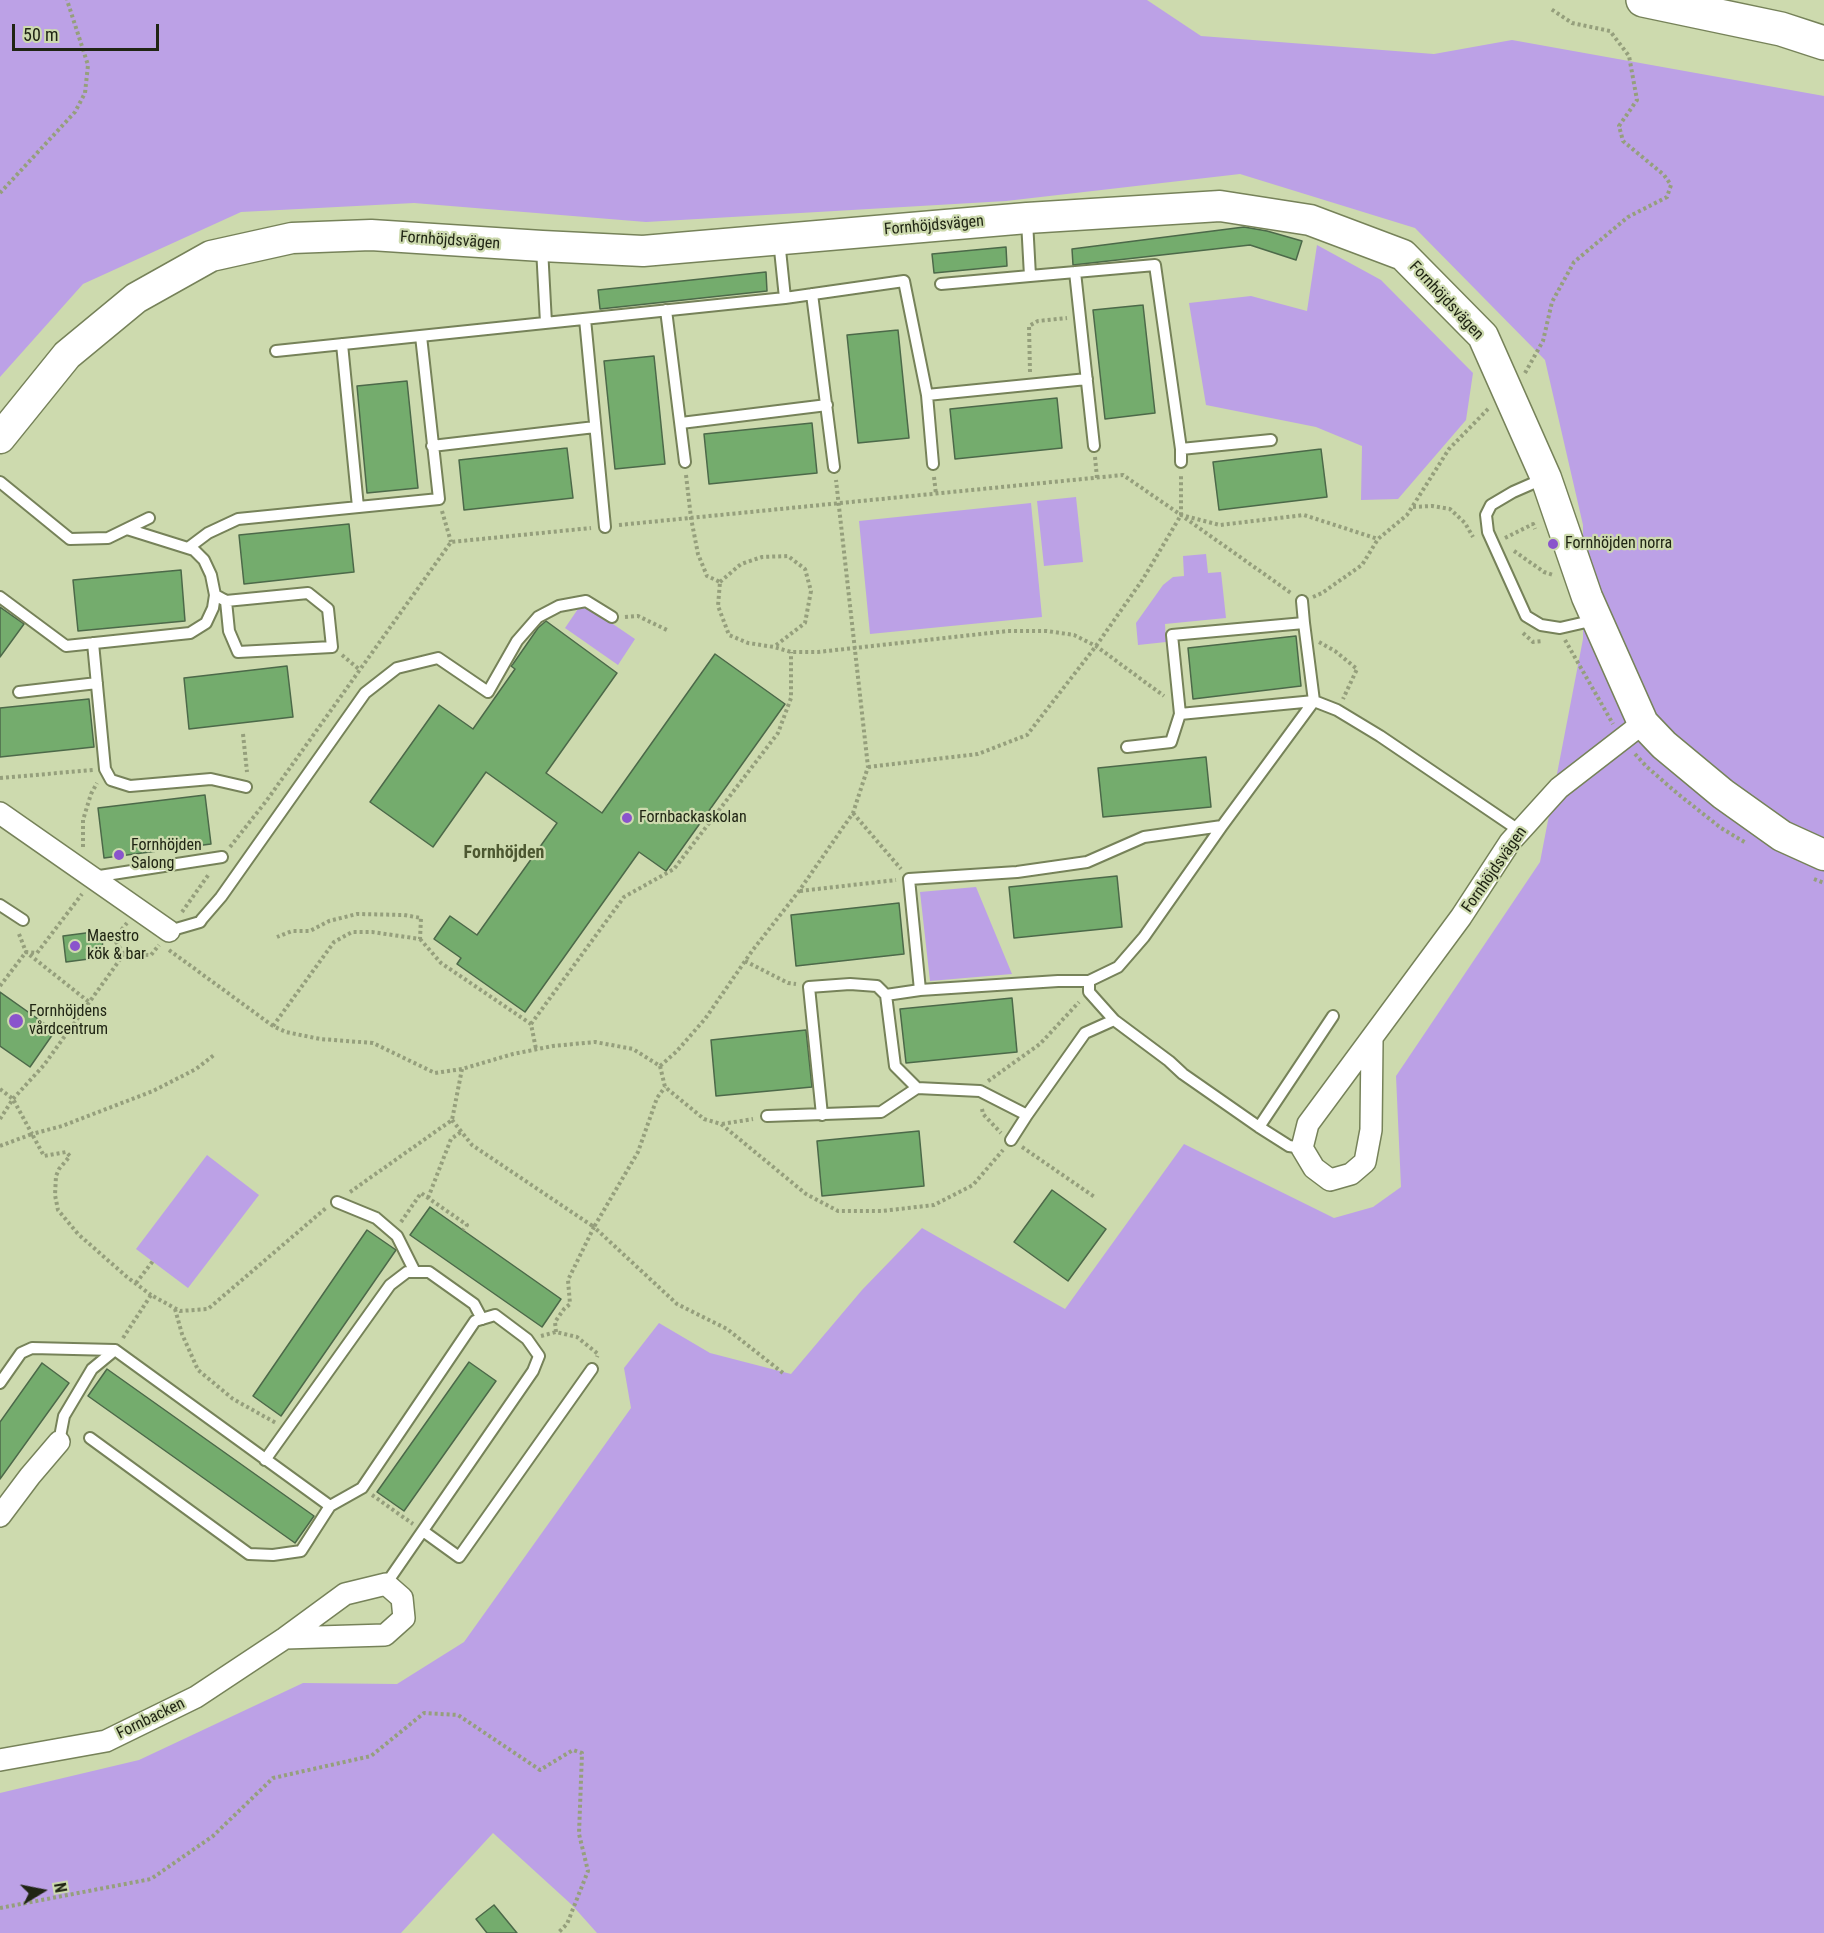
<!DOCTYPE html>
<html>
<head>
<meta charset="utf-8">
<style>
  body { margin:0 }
  #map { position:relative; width:1824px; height:1933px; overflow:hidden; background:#cddaae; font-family:"Roboto Condensed",sans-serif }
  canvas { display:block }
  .north { position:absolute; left:12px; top:1861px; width:60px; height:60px; -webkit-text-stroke:4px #cddaae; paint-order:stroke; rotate:80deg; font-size:16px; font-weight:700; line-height:24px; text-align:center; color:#202514 }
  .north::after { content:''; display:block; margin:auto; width:21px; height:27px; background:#202514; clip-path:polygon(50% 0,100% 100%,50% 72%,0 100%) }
  .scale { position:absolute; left:12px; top:24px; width:147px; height:27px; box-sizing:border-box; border:3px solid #202514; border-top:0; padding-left:8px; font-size:18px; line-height:21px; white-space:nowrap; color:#202514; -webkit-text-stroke:4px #cddaae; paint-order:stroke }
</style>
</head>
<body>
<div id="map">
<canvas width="1824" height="1933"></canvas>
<div class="north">N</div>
<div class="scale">50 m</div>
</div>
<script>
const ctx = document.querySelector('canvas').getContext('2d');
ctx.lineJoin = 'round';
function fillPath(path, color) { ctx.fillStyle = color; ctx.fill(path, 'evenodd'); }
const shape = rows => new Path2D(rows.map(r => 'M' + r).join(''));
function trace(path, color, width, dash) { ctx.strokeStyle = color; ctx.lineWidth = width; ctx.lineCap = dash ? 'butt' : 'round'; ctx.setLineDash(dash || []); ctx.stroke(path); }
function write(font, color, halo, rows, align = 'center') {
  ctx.font = font + ' "Roboto Condensed",sans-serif'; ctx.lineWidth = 4.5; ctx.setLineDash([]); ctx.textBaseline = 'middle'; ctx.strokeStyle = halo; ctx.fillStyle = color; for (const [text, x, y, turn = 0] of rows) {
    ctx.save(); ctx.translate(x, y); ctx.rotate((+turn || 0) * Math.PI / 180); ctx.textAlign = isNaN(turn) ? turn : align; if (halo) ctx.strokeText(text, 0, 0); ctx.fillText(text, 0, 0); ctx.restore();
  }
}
fillPath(shape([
  [0,0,1147,0,1201,36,1434,54,1512,40,1824,96,1824,1933,597,1933,572,1905,493,1833,401,1933,0,1933,0,1793,139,1760,303,1683,397,1684,464,1642,631,1408,624,1368,659,1323,710,1353,791,1374,862,1290,922,1228,1065,1309,1184,1144,1334,1218,1373,1207,1401,1187,1396,1076,1540,862,1583,639,1583,525,1545,360,1415,228,1240,174,1006,201,646,222,414,203,241,212,83,284,0,377],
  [1317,245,1381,280,1473,373,1466,420,1398,499,1361,500,1362,446,1316,427,1206,405,1189,303,1251,296,1307,311],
  [1076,497,1083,562,1044,566,1037,501],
  [1031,503,1042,617,870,634,859,521],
  [1206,554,1208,573,1221,572,1226,618,1165,624,1166,642,1138,645,1136,623,1163,585,1173,577,1184,576,1183,556],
  [582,603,635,639,618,665,565,628],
  [976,887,1012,974,930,981,920,892],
  [207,1155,259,1195,188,1288,136,1249]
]), '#bca1e6');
const building = shape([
  [1244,227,1267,231,1302,241,1296,260,1250,245,1073,265,1072,249,1244,227],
  [1006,247,1007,266,934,273,932,254,1006,247],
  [766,272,767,291,600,309,598,290,766,272],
  [1143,305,1155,413,1105,419,1093,310,1143,305],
  [898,330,909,438,858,443,847,335,898,330],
  [654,356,665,464,615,469,604,361,654,356],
  [407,381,418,488,367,493,357,386,407,381],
  [1057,398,1062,448,955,459,950,409,1057,398],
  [812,423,817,473,709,484,704,434,812,423],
  [567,448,573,498,464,510,459,460,567,448],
  [1321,449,1327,497,1219,510,1213,462,1321,449],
  [349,524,354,572,244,584,239,535,349,524],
  [181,570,185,621,78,631,73,580,181,570],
  [0,607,24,624,0,657,0,607],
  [546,621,617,673,546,773,602,813,715,654,785,704,666,871,639,852,525,1012,457,964,461,958,434,939,450,916,477,935,557,823,486,772,433,847,370,802,439,705,473,729,515,669,511,666,513,664,538,628,546,621],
  [1296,636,1301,686,1193,699,1188,648,1296,636],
  [287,666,293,717,189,729,184,678,287,666],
  [89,699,94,747,0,757,0,708,89,699],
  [1206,757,1211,807,1103,817,1098,768,1206,757],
  [205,795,211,844,104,858,98,808,205,795],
  [1117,876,1122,927,1014,938,1009,887,1117,876],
  [899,903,904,954,796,966,791,915,899,903],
  [101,931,104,957,66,962,63,936,101,931],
  [0,992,55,1031,30,1067,0,1046,0,992],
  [1012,998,1017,1052,906,1063,900,1009,1012,998],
  [806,1030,812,1087,716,1096,711,1040,806,1030],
  [919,1131,924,1186,822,1196,817,1141,919,1131],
  [1052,1190,1106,1229,1068,1281,1014,1242,1052,1190],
  [430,1207,561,1299,542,1327,410,1235,430,1207],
  [367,1230,396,1250,281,1416,253,1396,367,1230],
  [469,1362,496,1381,404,1511,377,1492,469,1362],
  [42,1363,69,1383,0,1479,0,1422,42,1363],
  [107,1369,314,1516,295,1543,88,1396,107,1369],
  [494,1905,517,1933,487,1933,476,1919,494,1905]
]);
fillPath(building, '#74ac6d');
trace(building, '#4c6949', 1.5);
const lane = shape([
  [1027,221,1030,276,1155,265,1181,449,1181,462],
  [542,248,546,323],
  [1075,272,1094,446],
  [941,284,1030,276],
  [812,294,834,467],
  [785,298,904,281,927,395,933,464],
  [666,310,685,462],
  [585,319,605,527],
  [342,344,358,507],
  [276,351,785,298,779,240],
  [927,395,1087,379],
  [681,423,827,405],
  [432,446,595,427],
  [1181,449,1271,440],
  [1545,478,1513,492,1491,505,1486,515,1488,532,1526,616,1541,625,1560,628,1595,620],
  [0,482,70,539,108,538,149,518],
  [188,548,208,533,238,519,439,499,421,336],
  [215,595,226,601,308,593,328,609,332,647,238,652,229,631,226,601],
  [0,597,66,646,190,633,206,623,213,608,215,595,211,575,204,560,194,550,127,529],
  [1302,601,1304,623,1172,635,1180,714,1314,701,1304,623],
  [93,643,105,769,111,780,130,786,211,779,246,787],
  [19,692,97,683],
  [1127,747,1171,742,1180,714],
  [93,877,222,857],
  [0,905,23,920],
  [169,931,200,922,202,919,221,897,365,693,397,668,438,658,488,692,517,641,538,617,559,606,586,601,612,617],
  [1089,981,1089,992,1114,1020],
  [920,990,909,879,1017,872,1087,862,1144,837,1222,826],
  [917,1088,895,1066,886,995,920,990,1058,981,1089,981,1118,967,1144,937,1222,826,1314,701,1337,710,1380,736,1520,831],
  [822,1115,809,987,850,984,877,986,886,995],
  [767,1116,881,1112,917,1088,980,1091,1027,1115],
  [1259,1127,1333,1016],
  [1011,1140,1027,1115,1085,1033,1114,1020,1169,1061,1183,1074,1259,1127,1289,1146,1302,1148],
  [337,1202,376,1218,397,1236,415,1272],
  [0,1383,21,1353,32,1348,115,1350,330,1506],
  [90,1438,249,1554,273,1555,301,1551,330,1506,362,1488,475,1321,495,1315,527,1339,539,1356,533,1371,386,1584],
  [59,1442,64,1416,92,1369,115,1350],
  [265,1460,390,1285,407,1272,429,1272,474,1304,482,1319],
  [423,1531,459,1557,592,1369]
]);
const street = shape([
  [0,813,169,931],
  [1372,1041,1371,1130,1365,1162,1351,1174,1330,1180,1314,1168,1302,1148,1308,1124,1461,917,1510,842,1559,788,1643,723],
  [0,1516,30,1476,59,1442],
  [0,1760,106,1741,196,1697,285,1638,345,1594,386,1584,402,1598,404,1618,385,1635,285,1638]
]);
const secondary = shape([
  [0,438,67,355,136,298,211,256,292,238,371,235,542,246,643,251,1027,218,1220,206,1310,220,1403,255,1483,336,1546,478,1587,597,1643,723,1664,745,1723,794,1782,836,1824,855]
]);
const highway = shape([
  [1643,0,1781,29,1824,43]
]);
trace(lane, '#768259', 14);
trace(street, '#768259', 24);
trace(secondary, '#768259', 33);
trace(highway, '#768259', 36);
trace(shape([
  [0,193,75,112,85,93,88,65,67,0],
  [1030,372,1029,326,1038,321,1067,318],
  [1525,373,1543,341,1552,302,1574,262,1628,217,1667,197,1671,185,1664,175,1623,141,1619,126,1637,100,1629,56,1610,31,1572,23,1551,9],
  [1095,457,1097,478],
  [686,475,691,518,698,554,707,576,720,582,718,606,729,635,748,643,774,647,791,652,818,652,1008,631,1047,631,1074,635,1096,646,1164,696],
  [934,477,936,494],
  [1413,507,1432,506,1450,509,1465,523,1473,537],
  [442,511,451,542],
  [1185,518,1291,593],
  [619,525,1123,475,1181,515,1220,525,1304,515,1378,539],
  [1505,538,1533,524,1535,529],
  [1514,551,1544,572,1553,575],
  [720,582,741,564,762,557,788,556,805,569,811,591,805,623,775,646],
  [1313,597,1322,593,1362,565,1378,539,1407,515,1449,449,1489,408],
  [625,617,638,616,669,631],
  [1523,633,1533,642,1543,641],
  [1565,640,1613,724],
  [1319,642,1335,651,1357,669,1343,699],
  [342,655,360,670],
  [243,734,247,772],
  [1635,754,1647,767,1678,794,1721,828,1746,843],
  [868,767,978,754,1027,735,1096,646,1143,579,1181,515,1181,474],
  [0,778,93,770],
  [853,813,901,869],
  [83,847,83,820,91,794,97,783],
  [230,847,267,800,451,542,591,528],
  [1814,879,1824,883],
  [800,891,896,880],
  [182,912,209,874],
  [19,934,26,952,89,1002],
  [420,939,441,963,531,1024,536,1049],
  [169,950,273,1026,286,1032,320,1039,373,1043,435,1073,462,1069,513,1054,553,1046,595,1042,633,1049,660,1066,676,1052,705,1019,752,951,799,891,853,813,868,767,836,480],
  [124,954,114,939,127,923],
  [745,961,788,983,796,984],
  [0,986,26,952,37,953,82,894],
  [531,1024,624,897,674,869,778,733,791,698,791,652],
  [273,1026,334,942,352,932,372,932,420,939,421,918,404,915,357,914,329,921,310,931,292,931,277,937],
  [660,1066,665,1087,704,1119,721,1124,806,1194,838,1211,882,1211,934,1205,973,1185,1003,1150],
  [988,1081,1040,1044,1079,1002],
  [0,1089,13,1099,32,1134,62,1126,153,1091,196,1069,214,1055],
  [982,1109,983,1114,1001,1133],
  [0,1119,13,1099,44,1065,124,954,151,955,159,945],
  [452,1120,472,1145,594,1227,638,1152,657,1098,665,1087],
  [722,1124,753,1119],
  [0,1146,32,1134,44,1156,66,1152,70,1156,59,1169,56,1176,55,1195,58,1210,78,1234,127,1277,151,1295],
  [1022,1147,1096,1198],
  [350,1192,452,1120,462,1069],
  [428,1198,451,1139,461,1132],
  [401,1222,421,1193,467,1225,463,1230],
  [136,1283,153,1261],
  [175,1309,182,1334,198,1370,233,1399,276,1423],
  [556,1332,555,1322,564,1309,570,1304,568,1280,594,1227,677,1304,727,1329,783,1373],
  [541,1336,556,1332,577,1337,598,1354,597,1357],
  [123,1338,151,1295,180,1311,208,1309,326,1208],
  [372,1495,413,1524],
  [0,1908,151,1879,213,1836,273,1778,371,1756,424,1713,458,1715,540,1770,573,1750,582,1753,579,1834,588,1871,567,1924,558,1933]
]), '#959f7c', 4, [3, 3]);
trace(lane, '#fff', 10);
trace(street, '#fff', 21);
trace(secondary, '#fff', 30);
trace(highway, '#fff', 33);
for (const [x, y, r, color] of [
  [1553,544,6,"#8a54cc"],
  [627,818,6,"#8a54cc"],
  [119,855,6,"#8a54cc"],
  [75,946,6,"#8a54cc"],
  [16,1021,8,"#8a54cc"]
]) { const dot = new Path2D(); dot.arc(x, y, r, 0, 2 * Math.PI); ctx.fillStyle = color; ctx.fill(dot); trace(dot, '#cddaae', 2); }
write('16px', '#202514', '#cddaae', [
  ["Fornhöjdsvägen",934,226,-5],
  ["Fornhöjdsvägen",450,241,4],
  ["Fornhöjdsvägen",1446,301,47],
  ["Fornhöjdsvägen",1495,870,-55],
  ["Fornbacken",151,1719,-26]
]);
write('16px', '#202514', '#cddaae', [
  ["Fornhöjden norra",1565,544],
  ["Fornbackaskolan",639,818],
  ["Fornhöjden",131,846],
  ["Salong",131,864],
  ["Maestro",87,937],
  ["kök & bar",87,955],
  ["Fornhöjdens",29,1012],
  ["vårdcentrum",29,1030]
], 'left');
write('bold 18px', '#4d5831', '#cddaae', [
  ["Fornhöjden",504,853]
]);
</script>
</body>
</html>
